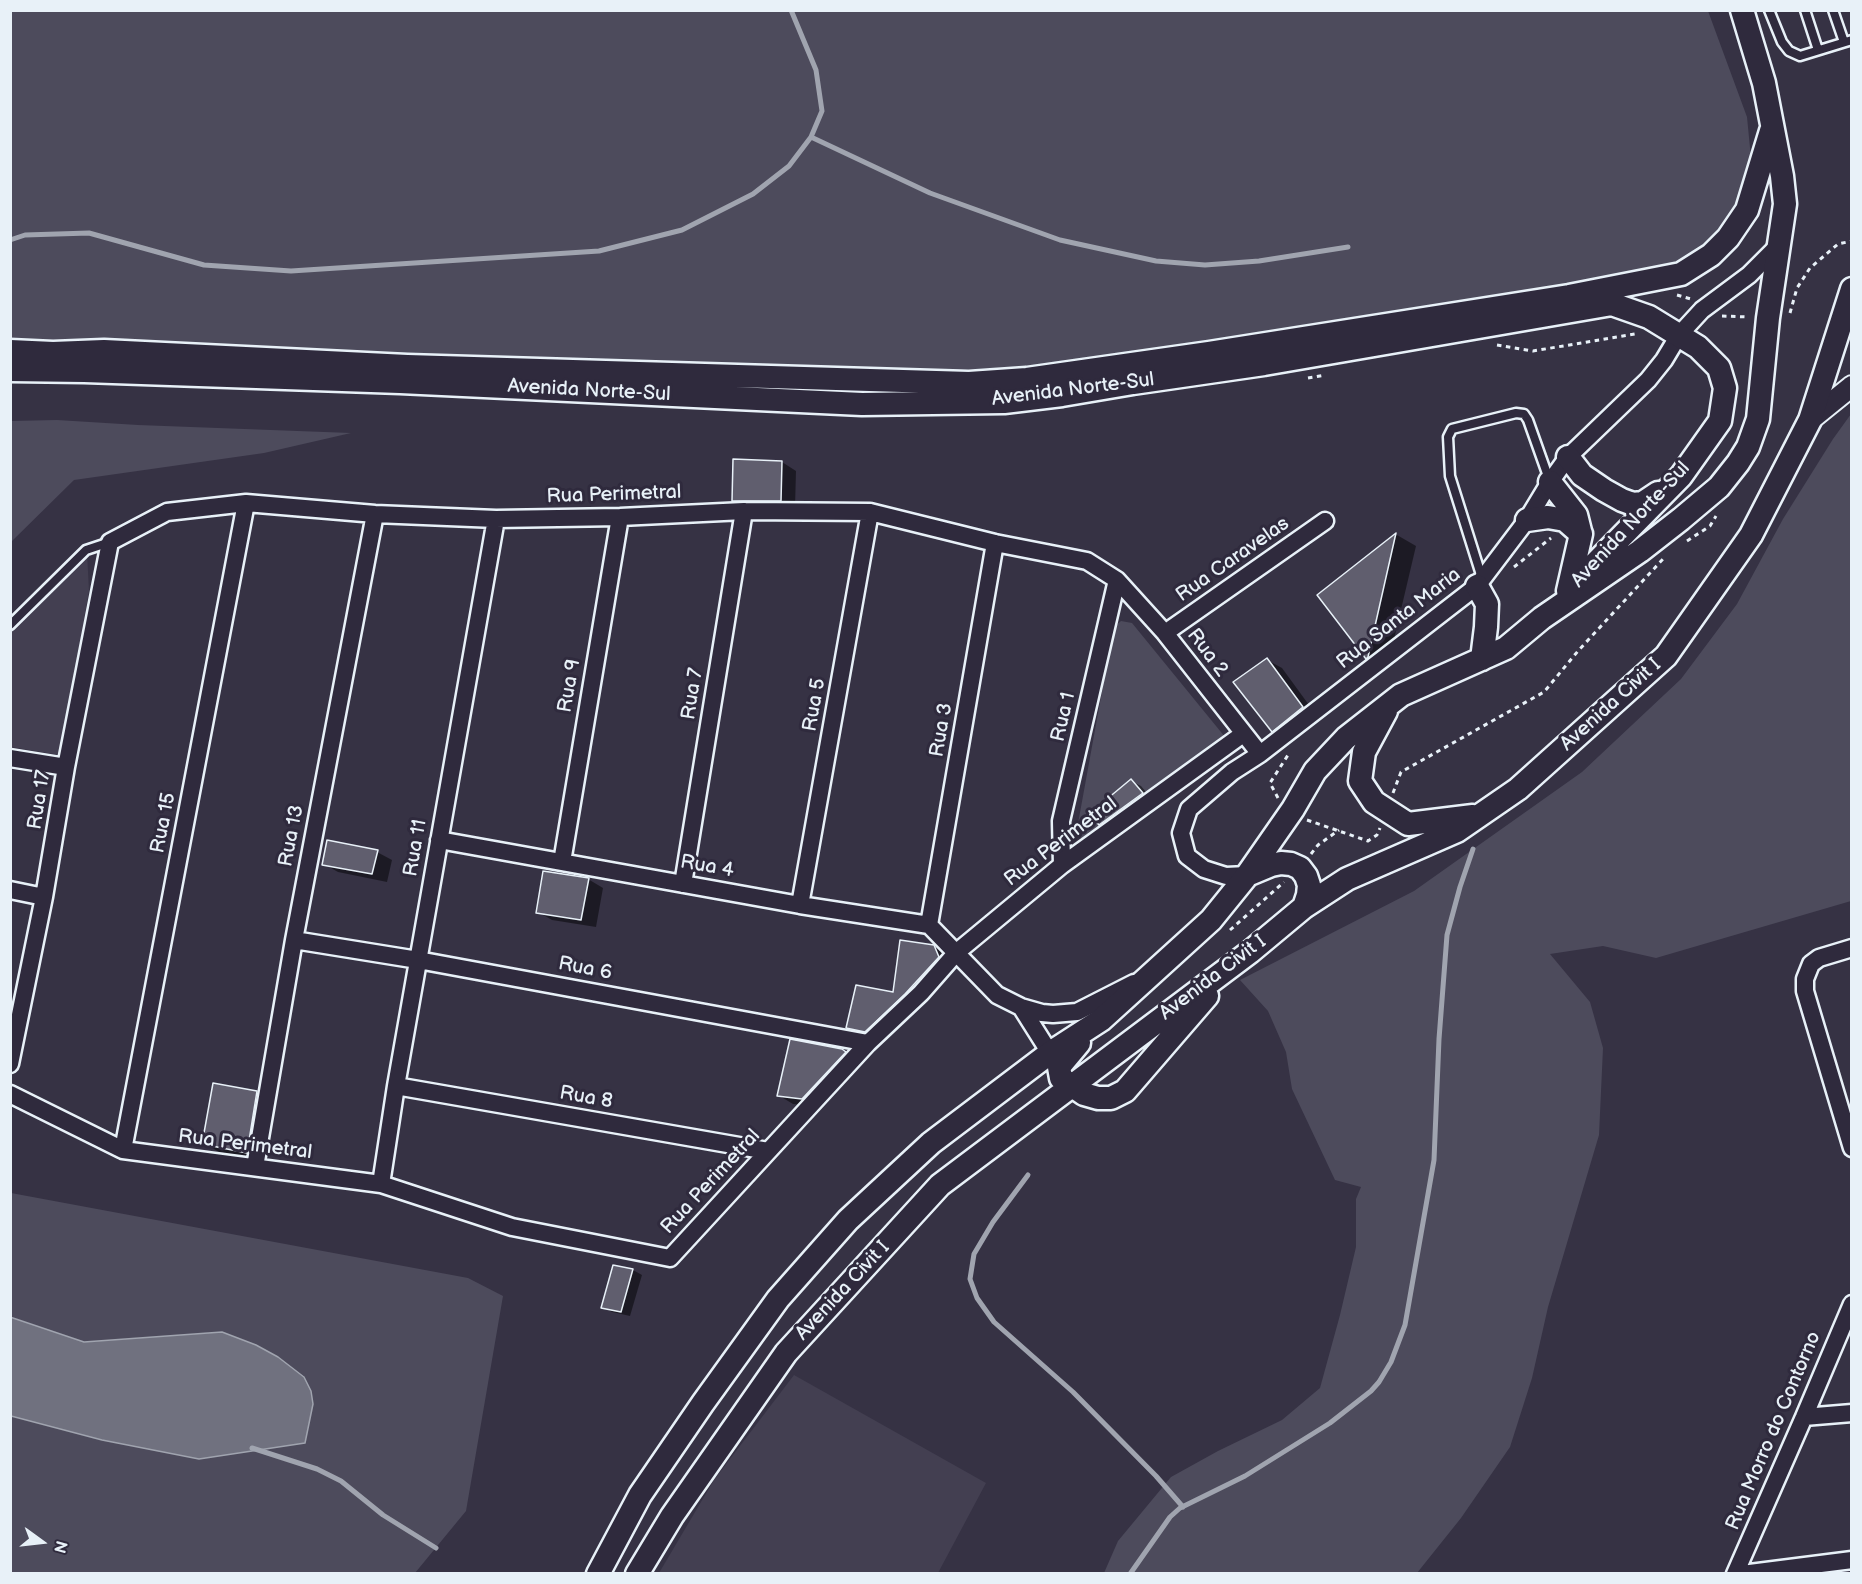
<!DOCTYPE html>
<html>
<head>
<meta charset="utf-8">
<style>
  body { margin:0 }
  #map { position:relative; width:1862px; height:1584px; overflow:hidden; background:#363244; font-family:"Balsamiq Sans",sans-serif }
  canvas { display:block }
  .frame { position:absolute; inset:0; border:12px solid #e8f1f8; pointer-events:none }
  .north { position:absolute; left:12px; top:1512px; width:60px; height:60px; -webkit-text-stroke:4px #2f2a3d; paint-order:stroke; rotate:105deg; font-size:16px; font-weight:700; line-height:24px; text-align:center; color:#e8f1f8 }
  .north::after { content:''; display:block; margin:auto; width:21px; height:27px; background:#e8f1f8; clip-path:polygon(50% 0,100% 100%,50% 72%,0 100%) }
</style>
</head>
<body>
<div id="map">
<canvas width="1862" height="1584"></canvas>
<div class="frame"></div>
<div class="north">N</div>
</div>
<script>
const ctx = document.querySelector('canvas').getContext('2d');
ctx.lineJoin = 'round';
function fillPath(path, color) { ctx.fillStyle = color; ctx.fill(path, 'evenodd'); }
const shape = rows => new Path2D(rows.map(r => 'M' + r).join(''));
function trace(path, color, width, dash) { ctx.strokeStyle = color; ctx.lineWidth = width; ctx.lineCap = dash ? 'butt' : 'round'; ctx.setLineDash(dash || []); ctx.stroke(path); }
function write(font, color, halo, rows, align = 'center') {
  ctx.font = font + ' "Balsamiq Sans",sans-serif'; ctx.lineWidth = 6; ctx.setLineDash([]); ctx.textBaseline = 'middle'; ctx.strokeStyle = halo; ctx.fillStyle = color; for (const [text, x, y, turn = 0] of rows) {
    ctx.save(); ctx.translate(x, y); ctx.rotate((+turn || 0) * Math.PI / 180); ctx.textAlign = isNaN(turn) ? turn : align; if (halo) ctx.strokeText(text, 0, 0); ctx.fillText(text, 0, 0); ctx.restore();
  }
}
fillPath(shape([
  [87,552,89,591,60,755,11,747,10,631],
  [794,1375,986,1483,938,1573,659,1573,714,1480]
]), '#433f51');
fillPath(shape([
  [10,11,1708,11,1747,117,1751,158,1747,186,1718,244,1668,274,1073,364,899,373,531,360,187,345,11,346],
  [1851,414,1851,901,1656,958,1603,946,1550,954,1590,1002,1603,1048,1599,1135,1548,1307,1532,1378,1510,1447,1461,1518,1417,1573,1104,1573,1118,1541,1171,1477,1218,1451,1282,1420,1320,1388,1340,1315,1356,1247,1356,1199,1361,1187,1335,1180,1292,1089,1286,1052,1268,1011,1240,980,1414,891,1582,772,1681,679,1737,604,1783,519,1833,439],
  [57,420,138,425,351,433,264,453,74,480,11,542,11,421],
  [1121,621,1132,623,1225,737,1084,842,1078,834,1077,829,1113,631,1114,627],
  [11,1193,468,1278,503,1296,466,1511,415,1573,11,1573,10,1416,102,1440,304,1376,278,1357,256,1345,222,1332,84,1342,11,1317]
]), '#4d4b5c');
const water = shape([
  [10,1317,84,1342,222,1332,256,1345,278,1357,304,1377,311,1391,313,1404,305,1443,199,1459,102,1440,11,1416,10,1317]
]);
fillPath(water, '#70717f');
trace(water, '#a0a4af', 1.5);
fillPath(shape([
  [782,462,796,471,795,508,748,509,734,500],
  [1397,535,1416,546,1387,669,1367,658,1319,595],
  [1267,660,1282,668,1317,716,1287,739,1273,730],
  [1131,781,1141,786,1152,799,1109,830,1100,824],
  [377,852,392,860,387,882,338,872,324,864],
  [588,879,603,888,596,927,552,920,538,912],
  [934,947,949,956,919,1002,863,1036,848,1028,894,994],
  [842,1050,857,1059,817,1106,793,1104,778,1095],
  [214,1085,257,1092,272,1101,261,1160,219,1152,204,1143],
  [614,1266,633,1270,642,1275,630,1316,612,1312,602,1307]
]), '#0007');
trace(shape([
  [811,137,930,193,1060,240,1156,261,1205,265,1259,261,1348,247],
  [10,240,25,235,89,233,204,265,291,271,599,251,682,230,753,194,789,166,811,137,822,111,816,70,791,10],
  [1028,1175,993,1222,974,1254,970,1279,977,1298,994,1322,1073,1392,1156,1476,1183,1507],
  [252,1448,317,1469,341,1481,383,1515,436,1548],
  [1130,1574,1170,1517,1180,1508,1245,1476,1330,1423,1371,1391,1379,1382,1391,1362,1405,1325,1434,1160,1439,1039,1447,935,1460,887,1473,849]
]), '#a0a4af', 5);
const building = shape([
  [733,459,782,461,781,501,732,501,733,459],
  [1396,533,1368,657,1366,659,1317,595,1396,533],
  [1267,658,1303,707,1272,732,1233,682,1267,658],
  [1131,779,1143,793,1099,825,1089,814,1131,779],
  [327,840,378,850,372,874,322,865,327,840],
  [543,871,589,878,581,920,536,913,543,871],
  [900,940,934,945,939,957,905,994,865,1032,846,1028,856,985,893,992,900,940],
  [790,1039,842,1049,846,1052,802,1099,777,1096,790,1039],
  [213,1083,257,1091,247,1153,202,1144,213,1083],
  [613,1265,633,1269,621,1312,601,1308,613,1265]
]);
fillPath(building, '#605e6e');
trace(building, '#e8f1f8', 1.5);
const service = shape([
  [1769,10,1782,42,1789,51,1800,56,1852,40],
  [1805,10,1818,50],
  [1833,10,1844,42],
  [1482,578,1450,476,1448,437,1452,429,1516,413,1524,414,1528,420,1550,482],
  [10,625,86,550,110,542]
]);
const minor = shape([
  [1165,633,1325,521],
  [10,758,66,767],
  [439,840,800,905,929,925,997,995,1021,1007,1042,1013,1053,1014,1077,1012,1134,983],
  [562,862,620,517],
  [1062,865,1061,821,1117,580],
  [1247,875,1226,876,1204,869,1187,856,1181,833,1189,809,1232,772,1260,754,1477,586,1527,520,1550,482,1568,457,1648,380,1664,360,1679,335,1702,310,1749,275,1779,245],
  [683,884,744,511],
  [10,890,44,897],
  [800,905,870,512],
  [929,925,995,543],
  [294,940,418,960,868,1043],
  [1852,948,1819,958,1811,964,1805,979,1805,991,1852,1148],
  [1021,1007,1050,1053],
  [10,1064,44,897,66,767,110,542,167,512,246,503,375,514,496,519,620,517,744,511,870,512,995,543,1087,561,1117,580,1165,633,1260,754],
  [396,1086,768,1151],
  [10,1094,123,1150,381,1184,512,1227,670,1258,868,1043,921,993,957,952,1062,865,1243,734],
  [123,1150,246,503],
  [255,1167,294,940,375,514],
  [381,1184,396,1086,496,519],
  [1804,1417,1852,1413],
  [1735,1574,1804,1417,1852,1304],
  [1742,1574,1852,1560]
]);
const tertiary = shape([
  [1810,420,1852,386]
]);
const secondary = shape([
  [10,351,53,353,104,351,407,366,969,383,1027,379,1209,353,1569,296,1681,274,1711,255,1728,238,1747,210,1771,131],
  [10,370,84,371,400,382,862,404,1004,402,1062,395,1133,383,1264,364,1612,304,1649,317,1698,347,1719,368,1725,388,1720,421,1681,476,1578,581],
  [1568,457,1582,475,1604,490,1622,500,1633,504,1643,503,1658,493],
  [1550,482,1576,515,1580,531],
  [1527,520,1548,517,1565,520,1581,534,1568,591],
  [1477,586,1487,604,1486,627,1482,659],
  [1386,711,1364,752,1360,781,1374,802,1408,824,1473,816],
  [1247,875,1271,865,1281,863,1291,864,1300,868,1306,876,1309,885,1308,895,1304,907],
  [1079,1043,1059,1067,1061,1078,1084,1094,1098,1098,1111,1098,1125,1091,1207,996],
  [598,1574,640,1495,703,1403,778,1299,848,1220,931,1143,1050,1053,1101,1020,1211,920,1245,878,1293,809,1315,771,1346,738,1401,695,1506,648,1542,618,1640,551,1681,519,1719,487,1738,463,1748,447,1758,419,1768,318,1785,204,1782,176,1764,83,1742,10],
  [637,1574,672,1516,786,1353,940,1185,1250,952,1304,907,1347,879,1457,831,1518,789,1666,656,1751,535,1810,420,1852,289]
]);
trace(service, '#e8f1f8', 13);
trace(minor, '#e8f1f8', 21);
trace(tertiary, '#e8f1f8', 24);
trace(secondary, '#e8f1f8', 27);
trace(shape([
  [1677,295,1691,299],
  [1790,313,1797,288,1810,268,1838,244,1852,241],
  [1722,316,1748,317],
  [1497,345,1533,351,1635,334],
  [1308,378,1325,375],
  [1687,541,1710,526,1716,516],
  [1514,567,1551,538],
  [1393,793,1401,772,1544,692,1578,651,1663,559],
  [1278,798,1270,783,1288,755],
  [1307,820,1368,841,1377,835,1380,828],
  [1311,854,1318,845,1339,830],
  [1230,930,1284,882]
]), '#e8f1f8', 3, [4.5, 4.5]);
trace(service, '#2f2a3d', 8);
trace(minor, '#2f2a3d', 16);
trace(tertiary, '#2f2a3d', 20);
trace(secondary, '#2f2a3d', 22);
write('20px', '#e8f1f8', '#2f2a3d', [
  ["Avenida Norte-Sul",1073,390,-7],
  ["Avenida Norte-Sul",589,391,3],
  ["Rua Perimetral",614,495,-2],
  ["Avenida Norte-Sul",1631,525,-47],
  ["Rua Caravelas",1233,560,-35],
  ["Rua Santa Maria",1399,619,-38],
  ["Rua 2",1207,653,53],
  ["Rua 9",570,686,-80],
  ["Rua 7",693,694,-81],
  ["Rua 5",815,705,-80],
  ["Avenida Civit I",1611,705,-42],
  ["Rua 1",1064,717,-77],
  ["Rua 3",942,730,-80],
  ["Rua 17",40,800,-81],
  ["Rua 15",164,823,-79],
  ["Rua 13",292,836,-79],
  ["Rua Perimetral",1061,842,-37],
  ["Rua 11",416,848,-80],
  ["Rua 4",707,867,10],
  ["Rua 6",585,969,11],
  ["Avenida Civit I",1213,978,-37],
  ["Rua 8",586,1098,10],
  ["Rua Perimetral",245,1145,7],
  ["Rua Perimetral",711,1182,-47],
  ["Avenida Civit I",843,1291,-47],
  ["Rua Morro do Contorno",1774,1431,-67]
]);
</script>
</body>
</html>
